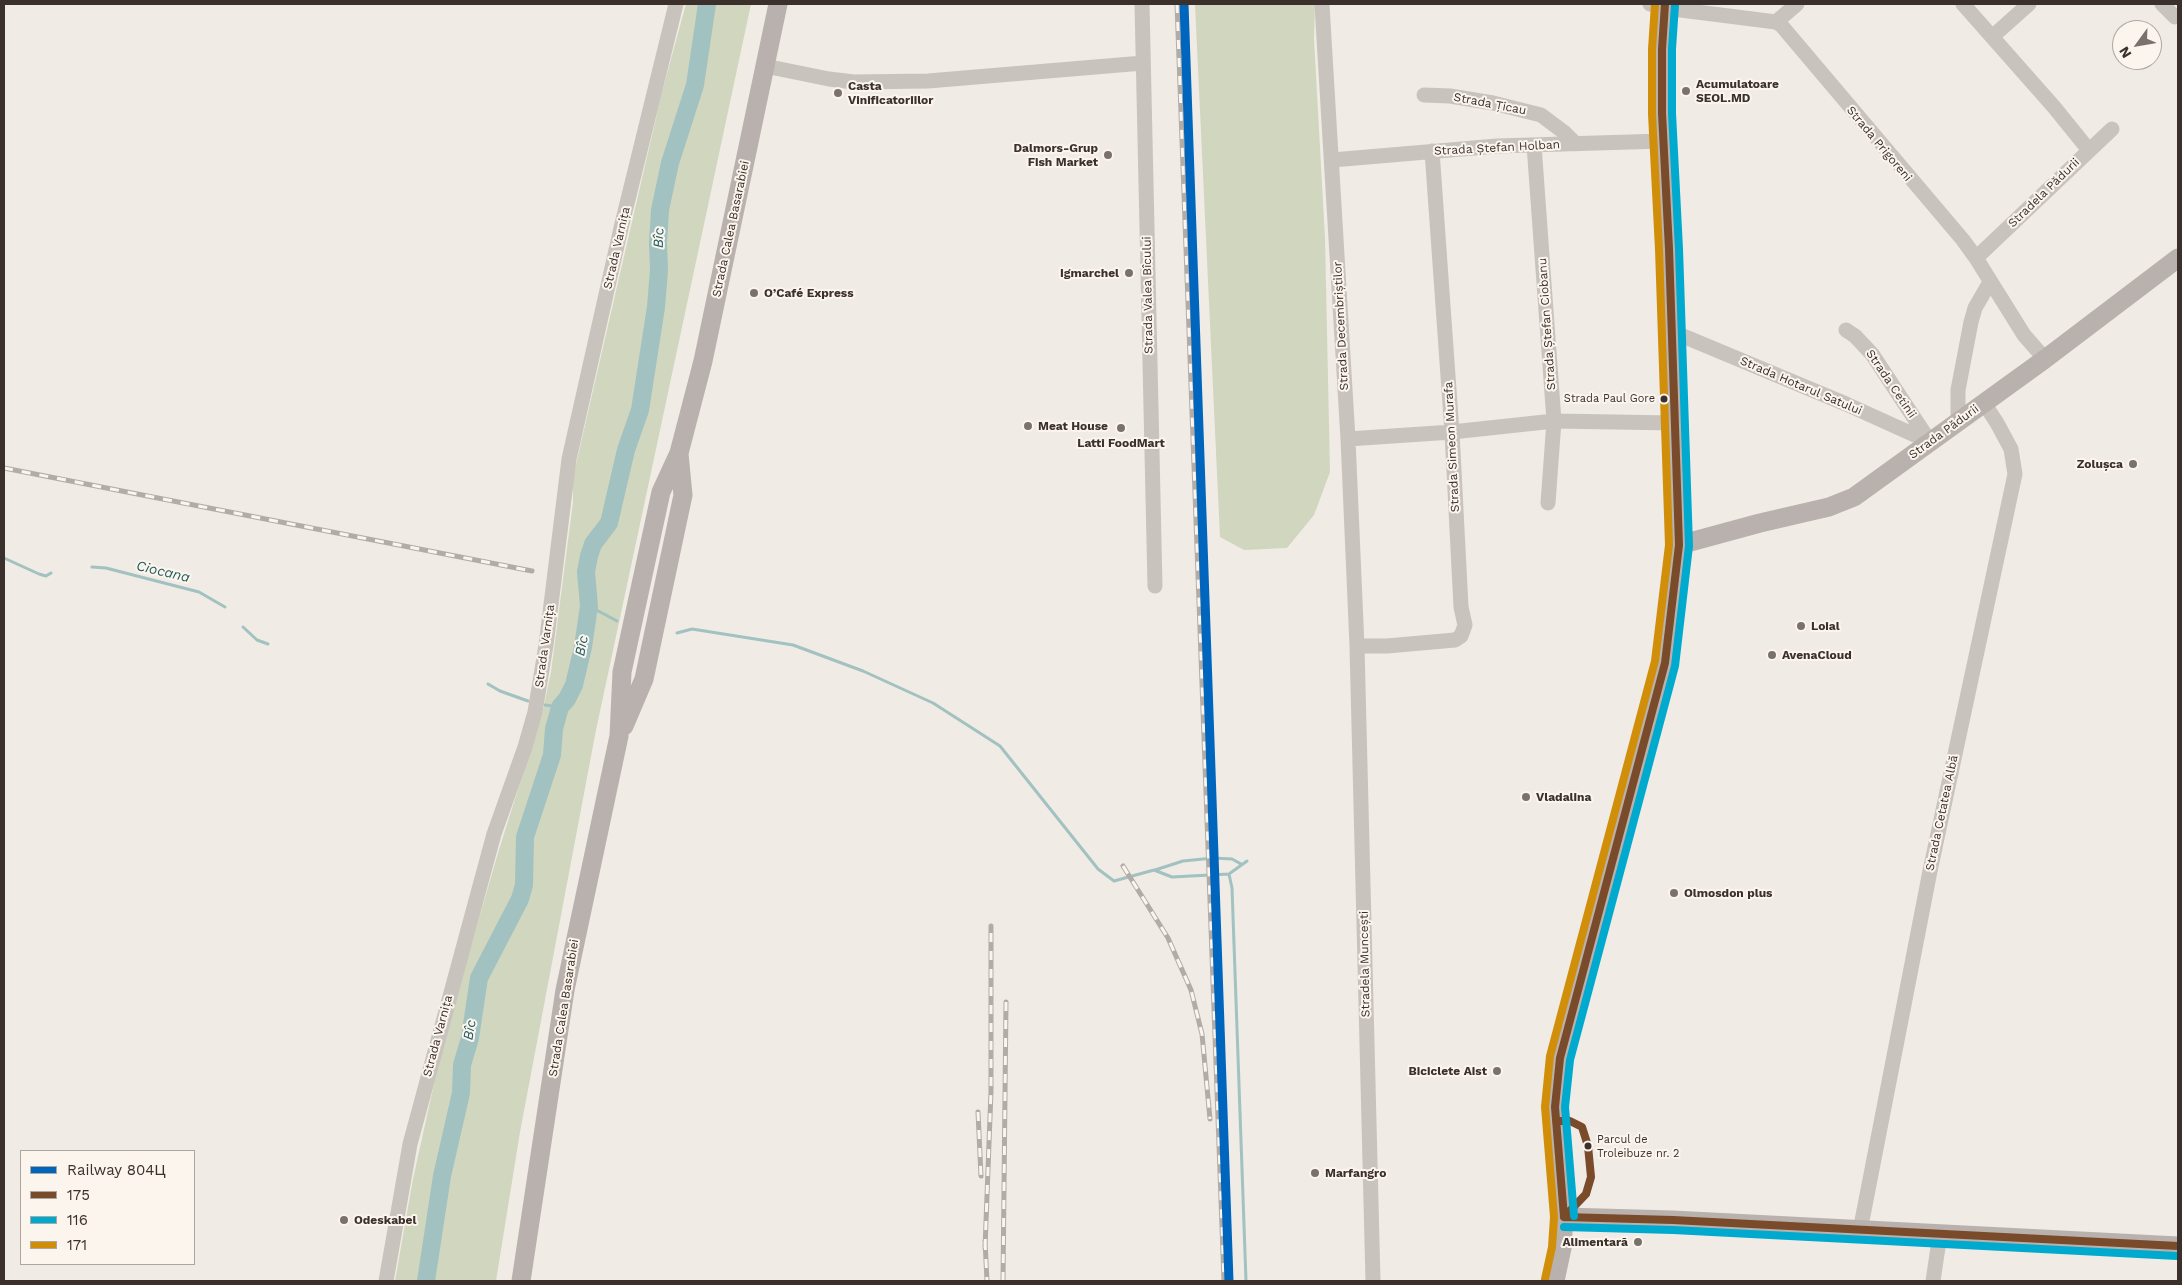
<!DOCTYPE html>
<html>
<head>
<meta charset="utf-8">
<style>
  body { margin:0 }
  #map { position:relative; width:2182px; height:1285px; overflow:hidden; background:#f0ebe5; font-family:"Work Sans",sans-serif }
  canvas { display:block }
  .frame { position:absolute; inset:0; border:5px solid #3b302b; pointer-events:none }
  .legend { position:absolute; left:20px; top:1150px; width:175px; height:115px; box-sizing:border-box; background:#fbf5ee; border:1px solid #aea6a0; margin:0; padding:6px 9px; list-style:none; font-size:15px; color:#3b302b }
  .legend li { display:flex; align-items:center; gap:10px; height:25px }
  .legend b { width:25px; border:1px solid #aea6a0 }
  .north { position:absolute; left:2112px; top:20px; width:50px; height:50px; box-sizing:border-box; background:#fbf5ee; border:1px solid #aea6a0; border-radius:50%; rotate:238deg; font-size:14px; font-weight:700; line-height:20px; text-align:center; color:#3b302b }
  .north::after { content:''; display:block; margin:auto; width:18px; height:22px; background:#7a716c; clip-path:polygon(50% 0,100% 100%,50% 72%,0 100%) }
</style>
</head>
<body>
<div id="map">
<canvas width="2182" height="1285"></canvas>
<div class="frame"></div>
<ul class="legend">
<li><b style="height:6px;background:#0065bd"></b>Railway 804Ц</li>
<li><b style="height:6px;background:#7a4b2a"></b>175</li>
<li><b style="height:6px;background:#00a9ce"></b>116</li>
<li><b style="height:6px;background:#d18e09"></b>171</li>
</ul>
<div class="north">N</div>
</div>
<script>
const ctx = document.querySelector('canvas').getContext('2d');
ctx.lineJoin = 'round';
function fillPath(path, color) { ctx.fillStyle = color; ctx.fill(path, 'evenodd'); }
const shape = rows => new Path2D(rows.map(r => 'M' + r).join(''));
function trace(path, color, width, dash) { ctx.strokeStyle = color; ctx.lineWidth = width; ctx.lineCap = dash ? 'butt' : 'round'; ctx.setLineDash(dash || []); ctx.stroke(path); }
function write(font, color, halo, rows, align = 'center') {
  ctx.font = font + ' "Work Sans",sans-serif'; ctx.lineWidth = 4; ctx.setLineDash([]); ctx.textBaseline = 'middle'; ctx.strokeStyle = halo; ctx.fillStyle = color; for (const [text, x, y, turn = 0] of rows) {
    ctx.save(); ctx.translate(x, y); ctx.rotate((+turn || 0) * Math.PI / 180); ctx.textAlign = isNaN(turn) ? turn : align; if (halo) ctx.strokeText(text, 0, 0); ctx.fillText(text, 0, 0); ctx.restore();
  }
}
fillPath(shape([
  [686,4,751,4,596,730,520,1132,496,1281,395,1281,413,1179,444,1039,498,853,543,710,551,672,573,502,573,477,662,92],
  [1195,4,1315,4,1314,39,1325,238,1330,472,1314,515,1287,548,1244,550,1220,537]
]), '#d1d6bf');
trace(shape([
  [4,558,39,574,46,576,51,573],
  [92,567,106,568,199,592,225,607],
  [589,606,617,621],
  [243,627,257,640,268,644],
  [677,633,692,629,793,645,863,671,933,703,1000,746,1098,869,1114,881,1154,870,1172,877,1229,874,1232,888,1246,1281],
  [488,684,500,691,528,701],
  [545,705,560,707],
  [1155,870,1183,861,1213,858,1232,859,1241,864],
  [1229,874,1247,861]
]), '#a1c2c1', 3);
trace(shape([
  [426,1281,442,1176,461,1093,462,1065,470,1038,479,978,520,899,524,885,525,837,552,755,554,729,560,707,567,699,574,685,583,647,589,606,586,572,589,556,593,544,609,523,626,450,640,410,656,307,659,270,658,243,660,210,670,163,695,85,707,4]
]), '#a1c2c1', 18);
trace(shape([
  [1142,4,1155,586],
  [1650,4,1665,8,1776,22,1781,25,1963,240,1976,258,2024,335,2045,359],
  [1963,4,2054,107,2088,149],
  [2162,4,2175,17,2178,16],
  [1322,5,1348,439,1357,646,1373,1281],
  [1776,22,1797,4],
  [1992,37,2029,4],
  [765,66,829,79,854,82,928,81,1143,63],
  [1424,95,1450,96,1493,103,1541,115,1565,133,1576,144],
  [1534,145,1554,421,1548,503],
  [1332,160,1497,146,1663,141],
  [1976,258,2112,129],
  [1846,330,1855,336,1872,354,1930,442],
  [1671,331,1846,404,1930,442],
  [1958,422,1958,390,1971,322,1975,308,1990,282],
  [1348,439,1452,432,1554,421,1674,423],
  [1357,646,1387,646,1455,640,1461,636,1465,625,1461,607,1452,432,1432,151],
  [1860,1231,1930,871,2015,474,2011,449,1997,423,1984,403],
  [386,1281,410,1144,494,834,525,747,535,712,546,645,569,459,621,228,676,4],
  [1933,1281,1940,1234]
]), '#c9c3be', 15);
trace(shape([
  [1679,545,1760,523,1829,507,1854,497,2045,359,2178,258],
  [624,726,644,679,683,495,679,454],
  [1564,1217,1673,1220,2178,1246],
  [521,1281,565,990,619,736,622,672,661,492,679,453,703,361,778,4],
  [1555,1281,1562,1248,1564,1217,1555,1107,1560,1058,1665,663,1677,567,1679,545,1669,249,1662,113,1662,49,1665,4]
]), '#b8b1ad', 19);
const rail = shape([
  [1177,4,1224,1281],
  [4,468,532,571],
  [1123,866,1168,938,1191,990,1202,1034,1210,1119],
  [978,1112,981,1176],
  [985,1241,987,1281],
  [985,1248,991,1091,991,926],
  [1003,1281,1006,1002]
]);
trace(rail, '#b1aca8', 5);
trace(rail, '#fbf5ee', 3, [9]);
trace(shape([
  [1556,1121,1570,1121,1582,1127,1588,1146,1591,1177,1586,1194,1564,1217],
  [1564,1217,1555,1107,1560,1058,1665,663,1679,545,1669,249,1662,113,1662,49,1665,4],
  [1564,1217,1673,1220,2178,1246]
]), '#7a4b2a', 8);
trace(shape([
  [1574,1216,1565,1107,1570,1060,1675,666,1689,546,1679,249,1672,113,1672,49,1675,5],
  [1564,1227,1673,1230,2177,1256]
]), '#00a9ce', 8);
trace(shape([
  [1545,1279,1552,1247,1554,1217,1545,1107,1550,1056,1655,661,1669,545,1659,249,1652,114,1652,49,1655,4]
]), '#d18e09', 8);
trace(shape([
  [1184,4,1229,1281]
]), '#0065bd', 9);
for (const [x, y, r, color] of [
  [1686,91,5,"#7a716c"],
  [838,93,5,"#7a716c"],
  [1108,155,5,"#7a716c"],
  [1129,273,5,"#7a716c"],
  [754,293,5,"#7a716c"],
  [1664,399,4.5,"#3b302b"],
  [1028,426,5,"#7a716c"],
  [1121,428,5,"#7a716c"],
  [2133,464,5,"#7a716c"],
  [1801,626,5,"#7a716c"],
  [1772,655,5,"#7a716c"],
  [1526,797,5,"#7a716c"],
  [1674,893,5,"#7a716c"],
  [1497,1071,5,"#7a716c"],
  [1588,1146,4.5,"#3b302b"],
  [1315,1173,5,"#7a716c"],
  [344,1220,5,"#7a716c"],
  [1638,1242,5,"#7a716c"]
]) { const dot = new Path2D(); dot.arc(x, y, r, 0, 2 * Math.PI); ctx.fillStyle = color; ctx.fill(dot); trace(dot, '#fbf5ee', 2); }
write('11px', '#3b302b', '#fbf5ee', [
  ["Strada Paul Gore",1655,399],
  ["Parcul de",1597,1140,"left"],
  ["Troleibuze nr. 2",1597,1154,"left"]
], 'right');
write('bold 12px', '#3b302b', '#fbf5ee', [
  ["Acumulatoare",1696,84],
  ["SEOL.MD",1696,98],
  ["Casta",848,86],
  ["Vinificatoriilor",848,100],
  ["Dalmors-Grup",1098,148,"right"],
  ["Fish Market",1098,162,"right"],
  ["Igmarchel",1119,273,"right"],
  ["O’Café Express",764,293],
  ["Meat House",1038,426],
  ["Latti FoodMart",1121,443,"center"],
  ["Zolușca",2123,464,"right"],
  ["Loial",1811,626],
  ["AvenaCloud",1782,655],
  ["Vladalina",1536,797],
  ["Olmosdon plus",1684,893],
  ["Biciclete Aist",1487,1071,"right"],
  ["Marfangro",1325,1173],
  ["Odeskabel",354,1220],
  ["Alimentară",1628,1242,"right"]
], 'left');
write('12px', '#3b302b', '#fbf5ee', [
  ["Strada Țicau",1490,104,11],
  ["Strada Prigoreni",1879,144,50],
  ["Strada Ștefan Holban",1497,148,-3],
  ["Stradela Pădurii",2044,193,-44],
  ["Strada Calea Basarabiei",731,229,-78],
  ["Strada Varnița",617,248,-77],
  ["Strada Valea Bîcului",1148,295,-91],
  ["Strada Ștefan Ciobanu",1547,324,-94],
  ["Strada Decembriștilor",1341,326,-93],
  ["Strada Cetinii",1891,384,56],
  ["Strada Hotarul Satului",1801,386,23],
  ["Strada Pădurii",1944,432,-36],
  ["Strada Simeon Murafa",1452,447,-93],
  ["Strada Varnița",545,646,-82],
  ["Strada Cetatea Albă",1942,813,-78],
  ["Stradela Muncești",1365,964,-91],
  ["Strada Calea Basarabiei",564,1008,-81],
  ["Strada Varnița",438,1036,-75]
]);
write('italic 14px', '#1f5a5e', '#fbf5ee', [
  ["Bîc",659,238,-88],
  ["Ciocana",163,572,13],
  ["Bîc",582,646,-79],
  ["Bîc",470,1030,-80]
]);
</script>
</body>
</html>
